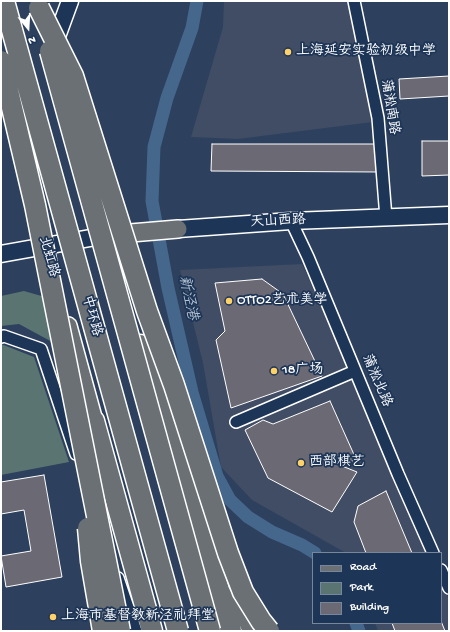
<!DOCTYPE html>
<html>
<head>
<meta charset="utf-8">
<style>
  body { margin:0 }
  #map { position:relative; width:450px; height:632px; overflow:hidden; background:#2d405d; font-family:"Gochi Hand",sans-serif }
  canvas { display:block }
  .frame { position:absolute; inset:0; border:2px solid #fff; pointer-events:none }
  .legend { position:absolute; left:312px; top:552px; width:130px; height:72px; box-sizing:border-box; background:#1d3557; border:1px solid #77869a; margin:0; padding:5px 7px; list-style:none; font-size:12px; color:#fff }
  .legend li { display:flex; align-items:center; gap:8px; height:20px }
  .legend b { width:20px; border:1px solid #77869a }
  .north { position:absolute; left:8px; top:8px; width:40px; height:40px; -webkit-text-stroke:3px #1d3557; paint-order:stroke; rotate:162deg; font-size:11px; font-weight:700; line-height:16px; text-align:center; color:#fff }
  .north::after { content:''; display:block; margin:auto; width:14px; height:18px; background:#fff; clip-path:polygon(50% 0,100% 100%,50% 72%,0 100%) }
</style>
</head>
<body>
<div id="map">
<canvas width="450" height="632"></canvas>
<div class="frame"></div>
<ul class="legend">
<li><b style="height:5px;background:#6a7074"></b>Road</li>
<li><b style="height:11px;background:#5a7571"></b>Park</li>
<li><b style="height:11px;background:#6b6a74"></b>Building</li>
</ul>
<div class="north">N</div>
</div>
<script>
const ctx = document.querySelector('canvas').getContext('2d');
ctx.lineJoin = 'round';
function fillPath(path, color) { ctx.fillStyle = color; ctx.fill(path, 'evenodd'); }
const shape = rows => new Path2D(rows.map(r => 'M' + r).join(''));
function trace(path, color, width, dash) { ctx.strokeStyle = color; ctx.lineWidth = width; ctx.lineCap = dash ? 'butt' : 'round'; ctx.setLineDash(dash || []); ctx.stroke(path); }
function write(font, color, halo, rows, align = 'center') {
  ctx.font = font + ' "Gochi Hand","LXGW WenKai TC",sans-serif'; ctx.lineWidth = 3.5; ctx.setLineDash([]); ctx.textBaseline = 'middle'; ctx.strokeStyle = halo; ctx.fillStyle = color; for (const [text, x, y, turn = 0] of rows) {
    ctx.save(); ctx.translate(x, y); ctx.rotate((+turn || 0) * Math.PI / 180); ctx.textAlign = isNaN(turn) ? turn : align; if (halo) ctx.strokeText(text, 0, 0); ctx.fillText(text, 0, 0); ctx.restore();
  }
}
fillPath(shape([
  [224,1,349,1,373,122,238,139,191,137,223,27],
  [302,264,337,340,428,553,346,553,252,500,221,467,203,363,180,270],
  [441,582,449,600,449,631,378,631,375,623,441,623]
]), '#404d64');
fillPath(shape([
  [24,291,45,297,54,343,19,324,1,326,1,296],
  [1,344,34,357,69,462,1,475]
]), '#5a7571');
trace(shape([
  [197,1,192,28,167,98,154,147,152,201,168,288,192,392,217,476,230,500,248,517,272,532,302,545,315,553],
  [356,623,359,631]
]), '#45678c', 13);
const building = shape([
  [449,76,449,96,400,99,399,79,449,76],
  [422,141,449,141,449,175,422,176,422,141],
  [212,144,379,144,379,172,211,171,212,144],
  [262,279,283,294,322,376,231,408,216,340,225,331,215,283,262,279],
  [330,401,356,459,342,466,357,472,332,512,268,478,245,430,263,420,273,424,330,401],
  [44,475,62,577,6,587,1,556,31,551,24,510,1,514,1,482,44,475],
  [386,491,412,553,366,553,354,522,358,506,386,491],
  [441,621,445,631,395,631,392,623,441,623,441,621]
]);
fillPath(building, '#6b6a74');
trace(building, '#fff', 1);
const street = shape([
  [354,1,378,118,386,218],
  [291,221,308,257,398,474,433,553],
  [1,337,4,336,41,349,76,454],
  [236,422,355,371],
  [441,570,449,588],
  [118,578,136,631]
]);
const secondary = shape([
  [55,42,70,1],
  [178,229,291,221,449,215],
  [1,254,107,235]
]);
const primary = shape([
  [107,235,178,229],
  [68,326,94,421]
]);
const highway = shape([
  [140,345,208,552,231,631],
  [94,421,152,631],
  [239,592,245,612,253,631]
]);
trace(street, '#fff', 14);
trace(secondary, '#fff', 19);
trace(primary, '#fff', 20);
trace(highway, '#fff', 23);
trace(street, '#1d3557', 11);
trace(secondary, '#1d3557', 16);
trace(primary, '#6a7074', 17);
trace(highway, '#6a7074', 20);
const highwayBridge = shape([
  [4,1,178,631],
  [39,8,73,76,147,311,174,385,228,553,243,592,261,621,269,631],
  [50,51,210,631],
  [1,61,35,205,120,631],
  [88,528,91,561,103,631]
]);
trace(highwayBridge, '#fff', 23, []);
trace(highwayBridge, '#6a7074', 20);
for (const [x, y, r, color] of [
  [288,52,4,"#ffd166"],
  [229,301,4,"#ffd166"],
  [274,371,4,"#ffd166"],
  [301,463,4,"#ffd166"],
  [53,617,4,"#ffd166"]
]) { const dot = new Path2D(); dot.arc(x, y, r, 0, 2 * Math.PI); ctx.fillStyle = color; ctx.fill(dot); trace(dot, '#1d3557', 1.5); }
write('14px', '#fff', '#1d3557', [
  ["上海延安实验初级中学",296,52],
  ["OTTO2艺术美学",237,301],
  ["18广场",282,371],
  ["西部棋艺",309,463],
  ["上海市基督教新泾礼拜堂",61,617]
], 'left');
write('14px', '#fff', '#1d3557', [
  ["蒲淞南路",389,107,81],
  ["天山西路",278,222,-3],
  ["北虹路",48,257,74],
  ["中环路",91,316,75],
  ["蒲淞北路",376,381,67]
]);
write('italic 15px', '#b5c2d1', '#1d3557', [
  ["新泾港",187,298,78]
]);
</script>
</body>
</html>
